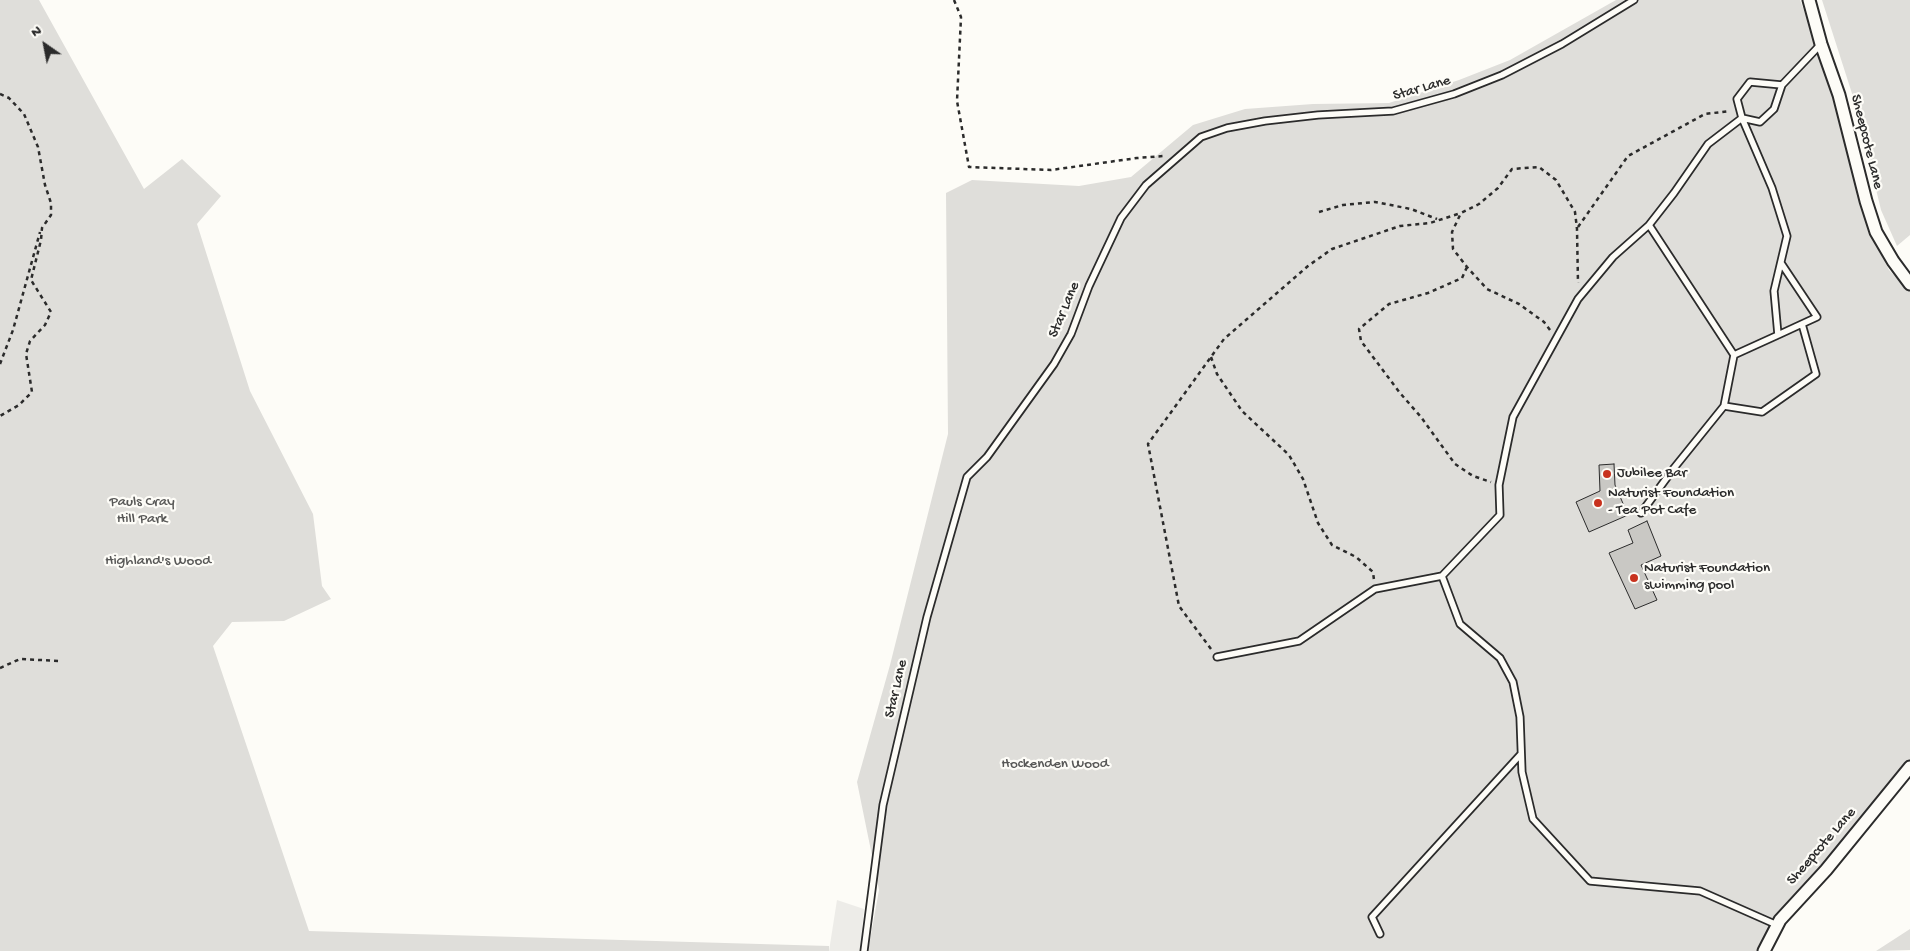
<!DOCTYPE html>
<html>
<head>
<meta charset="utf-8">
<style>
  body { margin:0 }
  #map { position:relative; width:1910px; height:951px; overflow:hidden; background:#fdfcf7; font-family:"Gochi Hand",sans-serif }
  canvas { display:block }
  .north { position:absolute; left:20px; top:20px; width:50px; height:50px; -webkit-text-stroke:4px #fdfcf7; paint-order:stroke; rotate:327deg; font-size:14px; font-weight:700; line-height:20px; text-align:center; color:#2b2b2b }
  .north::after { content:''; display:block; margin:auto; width:18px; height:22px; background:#2b2b2b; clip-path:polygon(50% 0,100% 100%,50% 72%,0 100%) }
</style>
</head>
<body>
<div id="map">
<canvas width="1910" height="951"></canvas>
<div class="north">N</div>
</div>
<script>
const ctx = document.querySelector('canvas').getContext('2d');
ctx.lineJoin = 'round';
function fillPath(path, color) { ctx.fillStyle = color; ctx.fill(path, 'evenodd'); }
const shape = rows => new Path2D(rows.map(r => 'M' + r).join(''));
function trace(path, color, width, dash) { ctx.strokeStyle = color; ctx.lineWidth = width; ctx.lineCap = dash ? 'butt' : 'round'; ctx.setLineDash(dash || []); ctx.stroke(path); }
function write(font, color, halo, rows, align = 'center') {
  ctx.font = font + ' "Gochi Hand",sans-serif'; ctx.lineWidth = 4.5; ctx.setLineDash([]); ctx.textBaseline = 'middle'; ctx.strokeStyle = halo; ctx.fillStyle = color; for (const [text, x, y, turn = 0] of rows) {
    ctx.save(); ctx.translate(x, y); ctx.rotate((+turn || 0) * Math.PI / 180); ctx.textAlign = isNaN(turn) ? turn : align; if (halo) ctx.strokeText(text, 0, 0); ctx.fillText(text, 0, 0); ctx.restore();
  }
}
fillPath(shape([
  [837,900,864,909,860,951,829,951]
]), '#edece8');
fillPath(shape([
  [0,0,39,0,144,189,182,159,221,196,197,224,250,391,313,514,322,586,331,599,284,621,232,622,213,646,309,931,829,946,829,951,0,951],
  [1616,0,1800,0,1837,98,1871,234,1889,270,1910,292,1910,766,1763,951,868,951,879,890,857,782,890,665,948,434,946,193,972,180,1079,186,1131,177,1193,125,1245,109,1313,104,1389,103,1459,80,1510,60],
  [1822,0,1910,0,1910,235,1897,246,1881,210,1856,106],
  [1910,929,1910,950,1876,951]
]), '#dfdeda');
const building = shape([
  [1614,464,1615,485,1628,515,1589,532,1576,502,1600,491,1599,465,1614,464],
  [1647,521,1661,556,1641,565,1657,600,1635,609,1609,553,1633,543,1628,530,1647,521]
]);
fillPath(building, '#c9c8c4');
trace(building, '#2b2b2b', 1);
const lane = shape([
  [1649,225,1674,193,1708,144,1742,118,1737,99,1750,82,1782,85,1821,44],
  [1778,335,1817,317,1781,263],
  [1734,355,1778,335,1774,291,1787,236,1772,188,1742,118,1760,122,1774,109,1782,85],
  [1724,406,1762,412,1816,374,1802,324],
  [1442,576,1460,624,1500,658,1513,682,1520,717,1522,772,1533,819,1590,881,1700,891,1777,925],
  [1217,657,1299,641,1375,589,1442,576,1500,515,1499,485,1513,417,1578,299,1613,257,1649,225,1734,355,1724,406,1674,468,1641,513],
  [1380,934,1372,917,1521,754],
  [864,951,883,805,927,617,967,477,987,457,1054,364,1071,334,1089,286,1121,218,1146,185,1201,137,1227,128,1265,121,1318,115,1393,111,1454,94,1502,75,1562,44,1634,0]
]);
const street = shape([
  [1809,0,1821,44,1839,95,1866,201,1876,232,1893,261,1910,284],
  [1764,951,1780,920,1826,870,1910,767]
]);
trace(lane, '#2b2b2b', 9);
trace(street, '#2b2b2b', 15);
trace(shape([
  [954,0,961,17,957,101,969,167,1051,170,1137,158,1164,156],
  [0,94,9,98,24,114,38,147,45,185,51,203,51,215,42,228,41,240,31,280,51,312,45,325,30,341,26,354,32,392,19,405,0,416],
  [1319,212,1343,205,1375,202,1411,209,1437,219],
  [1578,227,1628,156,1705,114,1730,111],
  [1467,267,1462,278,1428,293,1389,304,1359,329,1361,341,1400,393,1421,417,1455,464,1473,476,1491,482],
  [1550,330,1544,322,1519,304,1487,289,1467,267,1453,249,1452,232,1461,213,1479,204,1498,188,1512,169,1539,167,1556,180,1575,212,1577,229,1578,283],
  [1211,357,1217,374,1242,411,1289,455,1303,479,1318,523,1332,545,1356,557,1373,572,1374,580],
  [0,364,13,330,40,232],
  [1211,649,1179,606,1148,444,1224,339,1308,266,1332,249,1400,226,1430,223,1461,213],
  [0,668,20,659,60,661]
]), '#2b2b2b', 2.5, [4, 4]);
trace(lane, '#fdfcf7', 5.5);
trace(street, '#fdfcf7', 11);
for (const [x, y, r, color] of [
  [1607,474,5,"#c8321e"],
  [1598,503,5,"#c8321e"],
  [1634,578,5,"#c8321e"]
]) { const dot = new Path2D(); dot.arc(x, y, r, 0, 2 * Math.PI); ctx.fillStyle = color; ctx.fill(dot); trace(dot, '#fdfcf7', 2); }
write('15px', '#2b2b2b', '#fdfcf7', [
  ["Star Lane",1422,89,-16],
  ["Sheepcote Lane",1866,142,76],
  ["Star Lane",1065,310,-67],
  ["Star Lane",897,689,-77],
  ["Sheepcote Lane",1822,847,-49]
]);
write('15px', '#2b2b2b', '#fdfcf7', [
  ["Jubilee Bar",1617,474],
  ["Naturist Foundation",1608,494],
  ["- Tea Pot Cafe",1608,511],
  ["Naturist Foundation",1644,569],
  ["swimming pool",1644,586]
], 'left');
write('15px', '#585857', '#fdfcf7', [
  ["Pauls Cray",142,503],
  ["Hill Park",142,520],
  ["Highland's Wood",158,562],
  ["Hockenden Wood",1055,765]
]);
</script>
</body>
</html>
